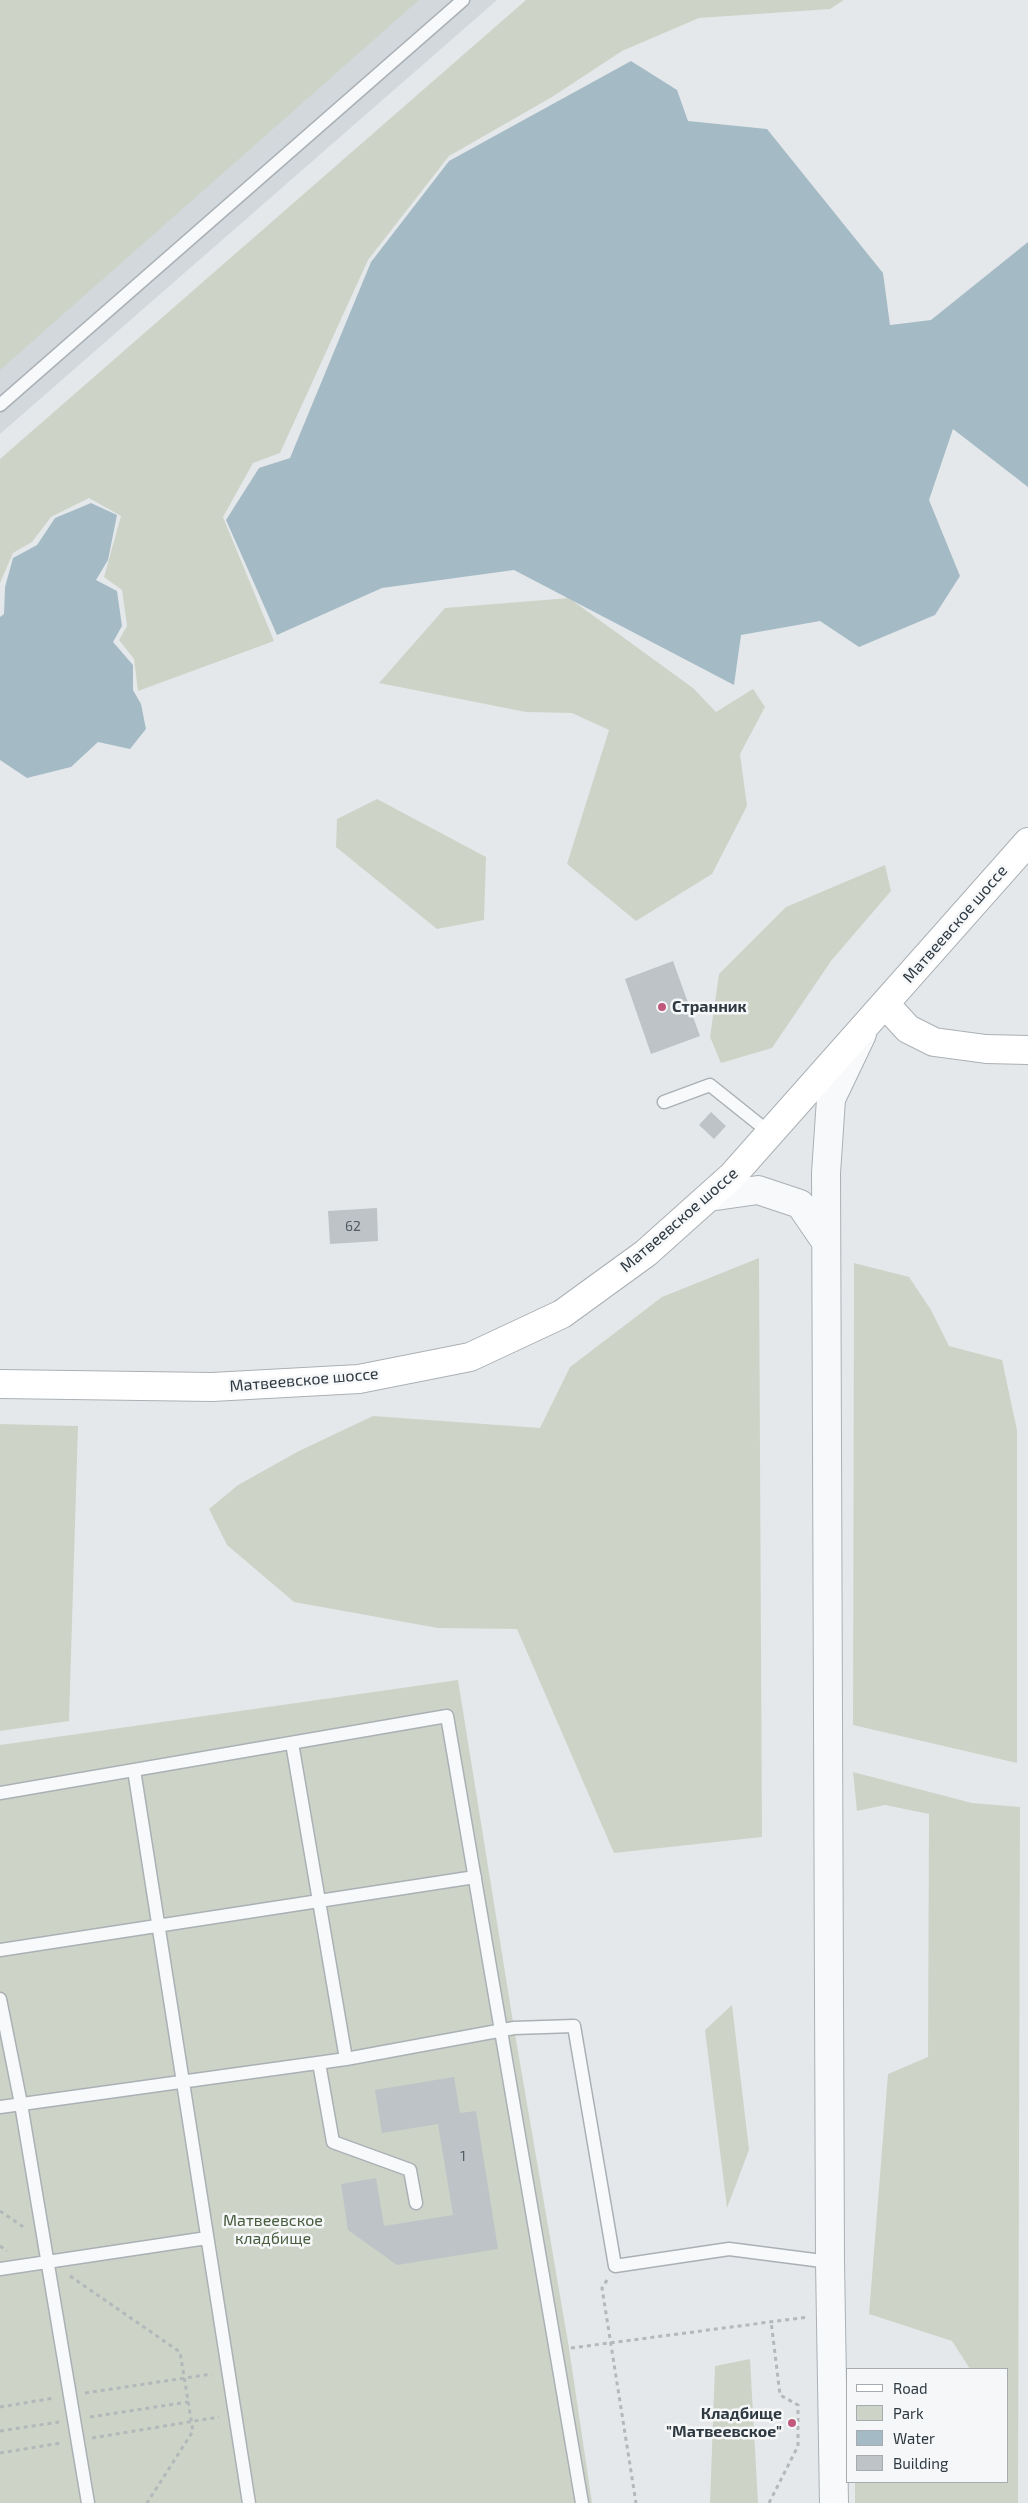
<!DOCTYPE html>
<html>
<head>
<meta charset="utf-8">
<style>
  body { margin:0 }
  #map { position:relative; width:1028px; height:2503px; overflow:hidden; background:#e5e8eb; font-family:"Exo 2",sans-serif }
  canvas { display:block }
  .legend { position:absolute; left:846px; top:2368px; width:162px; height:115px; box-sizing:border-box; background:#f5f7f8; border:1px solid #a5abaf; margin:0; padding:6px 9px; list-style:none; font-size:15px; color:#2e3942 }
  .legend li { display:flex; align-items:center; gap:10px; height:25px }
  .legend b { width:25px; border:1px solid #a5abaf }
</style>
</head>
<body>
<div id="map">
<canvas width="1028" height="2503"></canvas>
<ul class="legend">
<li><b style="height:6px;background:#fff"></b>Road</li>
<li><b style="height:14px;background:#cdd4c7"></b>Park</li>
<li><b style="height:14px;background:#a4bbc6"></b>Water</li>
<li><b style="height:14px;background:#bdc3c7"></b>Building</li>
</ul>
</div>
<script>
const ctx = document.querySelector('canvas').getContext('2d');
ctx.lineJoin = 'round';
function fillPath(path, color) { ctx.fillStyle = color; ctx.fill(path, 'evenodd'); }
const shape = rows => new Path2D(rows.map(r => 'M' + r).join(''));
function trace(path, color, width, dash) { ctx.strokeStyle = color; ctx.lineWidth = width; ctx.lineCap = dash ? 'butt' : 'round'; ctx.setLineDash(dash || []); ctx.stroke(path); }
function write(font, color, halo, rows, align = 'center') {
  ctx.font = font + ' "Exo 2",sans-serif'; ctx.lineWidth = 5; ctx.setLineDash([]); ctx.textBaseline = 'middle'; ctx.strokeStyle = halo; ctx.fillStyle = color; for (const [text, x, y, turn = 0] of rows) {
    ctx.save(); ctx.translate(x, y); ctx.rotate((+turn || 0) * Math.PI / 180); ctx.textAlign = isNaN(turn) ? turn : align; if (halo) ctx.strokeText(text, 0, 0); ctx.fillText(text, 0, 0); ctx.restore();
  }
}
fillPath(shape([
  [0,0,497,0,0,434]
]), '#d3d8dd');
fillPath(shape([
  [0,0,419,0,0,370],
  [526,0,844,0,830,9,699,18,622,51,552,97,449,156,368,260,280,453,253,463,223,517,274,641,138,691,134,659,119,640,127,626,122,590,104,577,121,516,89,498,51,517,32,542,13,553,0,583,0,459],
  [569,598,693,688,716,712,753,689,765,707,740,754,747,806,712,874,636,921,567,864,609,730,572,713,526,712,379,683,445,608],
  [377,799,486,857,484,920,437,929,336,847,337,819],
  [885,865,891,891,831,961,772,1048,721,1063,710,1037,719,974,786,907],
  [759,1258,762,1837,614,1853,517,1629,438,1628,294,1602,227,1545,209,1509,238,1485,299,1451,373,1416,540,1428,570,1367,662,1297],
  [854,1263,909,1277,931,1310,949,1346,1002,1360,1017,1430,1017,1763,853,1725],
  [0,1424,78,1426,69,1721,0,1731],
  [458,1680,514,2028,569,2348,592,2503,0,2503,0,1745],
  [853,1772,972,1803,1020,1807,1018,2503,855,2503,855,2482,1007,2482,1007,2369,970,2369,952,2341,869,2314,888,2074,928,2057,929,1814,885,1805,857,1811],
  [732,2005,749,2150,727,2208,705,2030],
  [750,2359,758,2503,710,2503,715,2366]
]), '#cdd4c7');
fillPath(shape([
  [631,61,677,90,688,121,767,129,883,273,890,325,931,320,1028,242,1028,487,953,429,929,500,960,576,935,615,859,647,820,621,741,635,734,685,514,570,382,588,277,635,226,520,259,468,290,458,371,262,449,161],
  [91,503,117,515,108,560,96,580,117,591,122,626,113,642,133,665,133,690,141,704,146,729,130,749,98,742,71,767,27,778,0,760,0,617,4,614,5,587,13,558,37,545,55,518]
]), '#a4bbc6');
fillPath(shape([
  [673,961,700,1036,651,1054,625,979],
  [711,1112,726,1126,714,1139,699,1125],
  [377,1208,378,1241,330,1244,328,1211],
  [454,2077,460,2113,476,2111,498,2249,397,2265,348,2230,341,2184,376,2178,384,2226,453,2215,438,2124,382,2133,375,2090]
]), '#bdc3c7');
const service = shape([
  [0,405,463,0],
  [664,1102,710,1085,770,1133],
  [292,1743,346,2059],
  [134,1770,249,2503],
  [0,1793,447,1716,582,2503],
  [0,1950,475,1877],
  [0,1999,21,2104,88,2503],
  [319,2063,333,2142,410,2170,416,2203],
  [0,2107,346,2059,514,2028,574,2026,615,2266,729,2249,830,2262],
  [0,2269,207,2238]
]);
const tertiary = shape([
  [709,1197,758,1190,800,1204,826,1242],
  [834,2503,830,2262,826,1173,831,1099,862,1034]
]);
const secondary = shape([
  [885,1004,908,1029,934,1042,986,1049,1028,1050],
  [0,1384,212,1387,359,1379,470,1357,562,1314,646,1253,732,1176,1028,842]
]);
trace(service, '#aab0b5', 15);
trace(tertiary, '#aab0b5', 30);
trace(secondary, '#aab0b5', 30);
trace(shape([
  [0,2211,25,2228],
  [0,2246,7,2251],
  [70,2276,180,2352,193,2431,147,2503],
  [607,2280,602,2288,636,2503],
  [571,2348,808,2317],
  [85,2393,212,2374],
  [0,2407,54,2398],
  [90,2417,188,2402],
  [0,2431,59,2422],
  [92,2438,219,2417],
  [0,2453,61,2443],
  [769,2503,798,2446,798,2405,780,2395,771,2321]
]), '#b3b8bb', 3, [4, 4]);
trace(service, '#f7f9fa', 12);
trace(tertiary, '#f7f9fa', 28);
trace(secondary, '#fff', 28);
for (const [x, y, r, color] of [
  [662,1007,5,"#c0597b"],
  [792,2423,5,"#c0597b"]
]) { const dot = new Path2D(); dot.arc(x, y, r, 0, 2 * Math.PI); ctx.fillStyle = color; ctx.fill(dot); trace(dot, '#f5f7f8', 2); }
write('14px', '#525c63', null, [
  ["62",353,1226],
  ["1",463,2156]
]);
write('16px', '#2e3942', '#f5f7f8', [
  ["Матвеевское шоссе",955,924,-49],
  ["Матвеевское шоссе",679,1220,-41],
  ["Матвеевское шоссе",304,1380,-5]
]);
write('bold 16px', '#2e3942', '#f5f7f8', [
  ["Странник",672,1007],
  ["Кладбище",782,2414,"right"],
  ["\"Матвеевское\"",782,2432,"right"]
], 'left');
write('16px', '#485c3d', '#f5f7f8', [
  ["Матвеевское",273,2221],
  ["кладбище",273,2239]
]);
</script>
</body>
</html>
